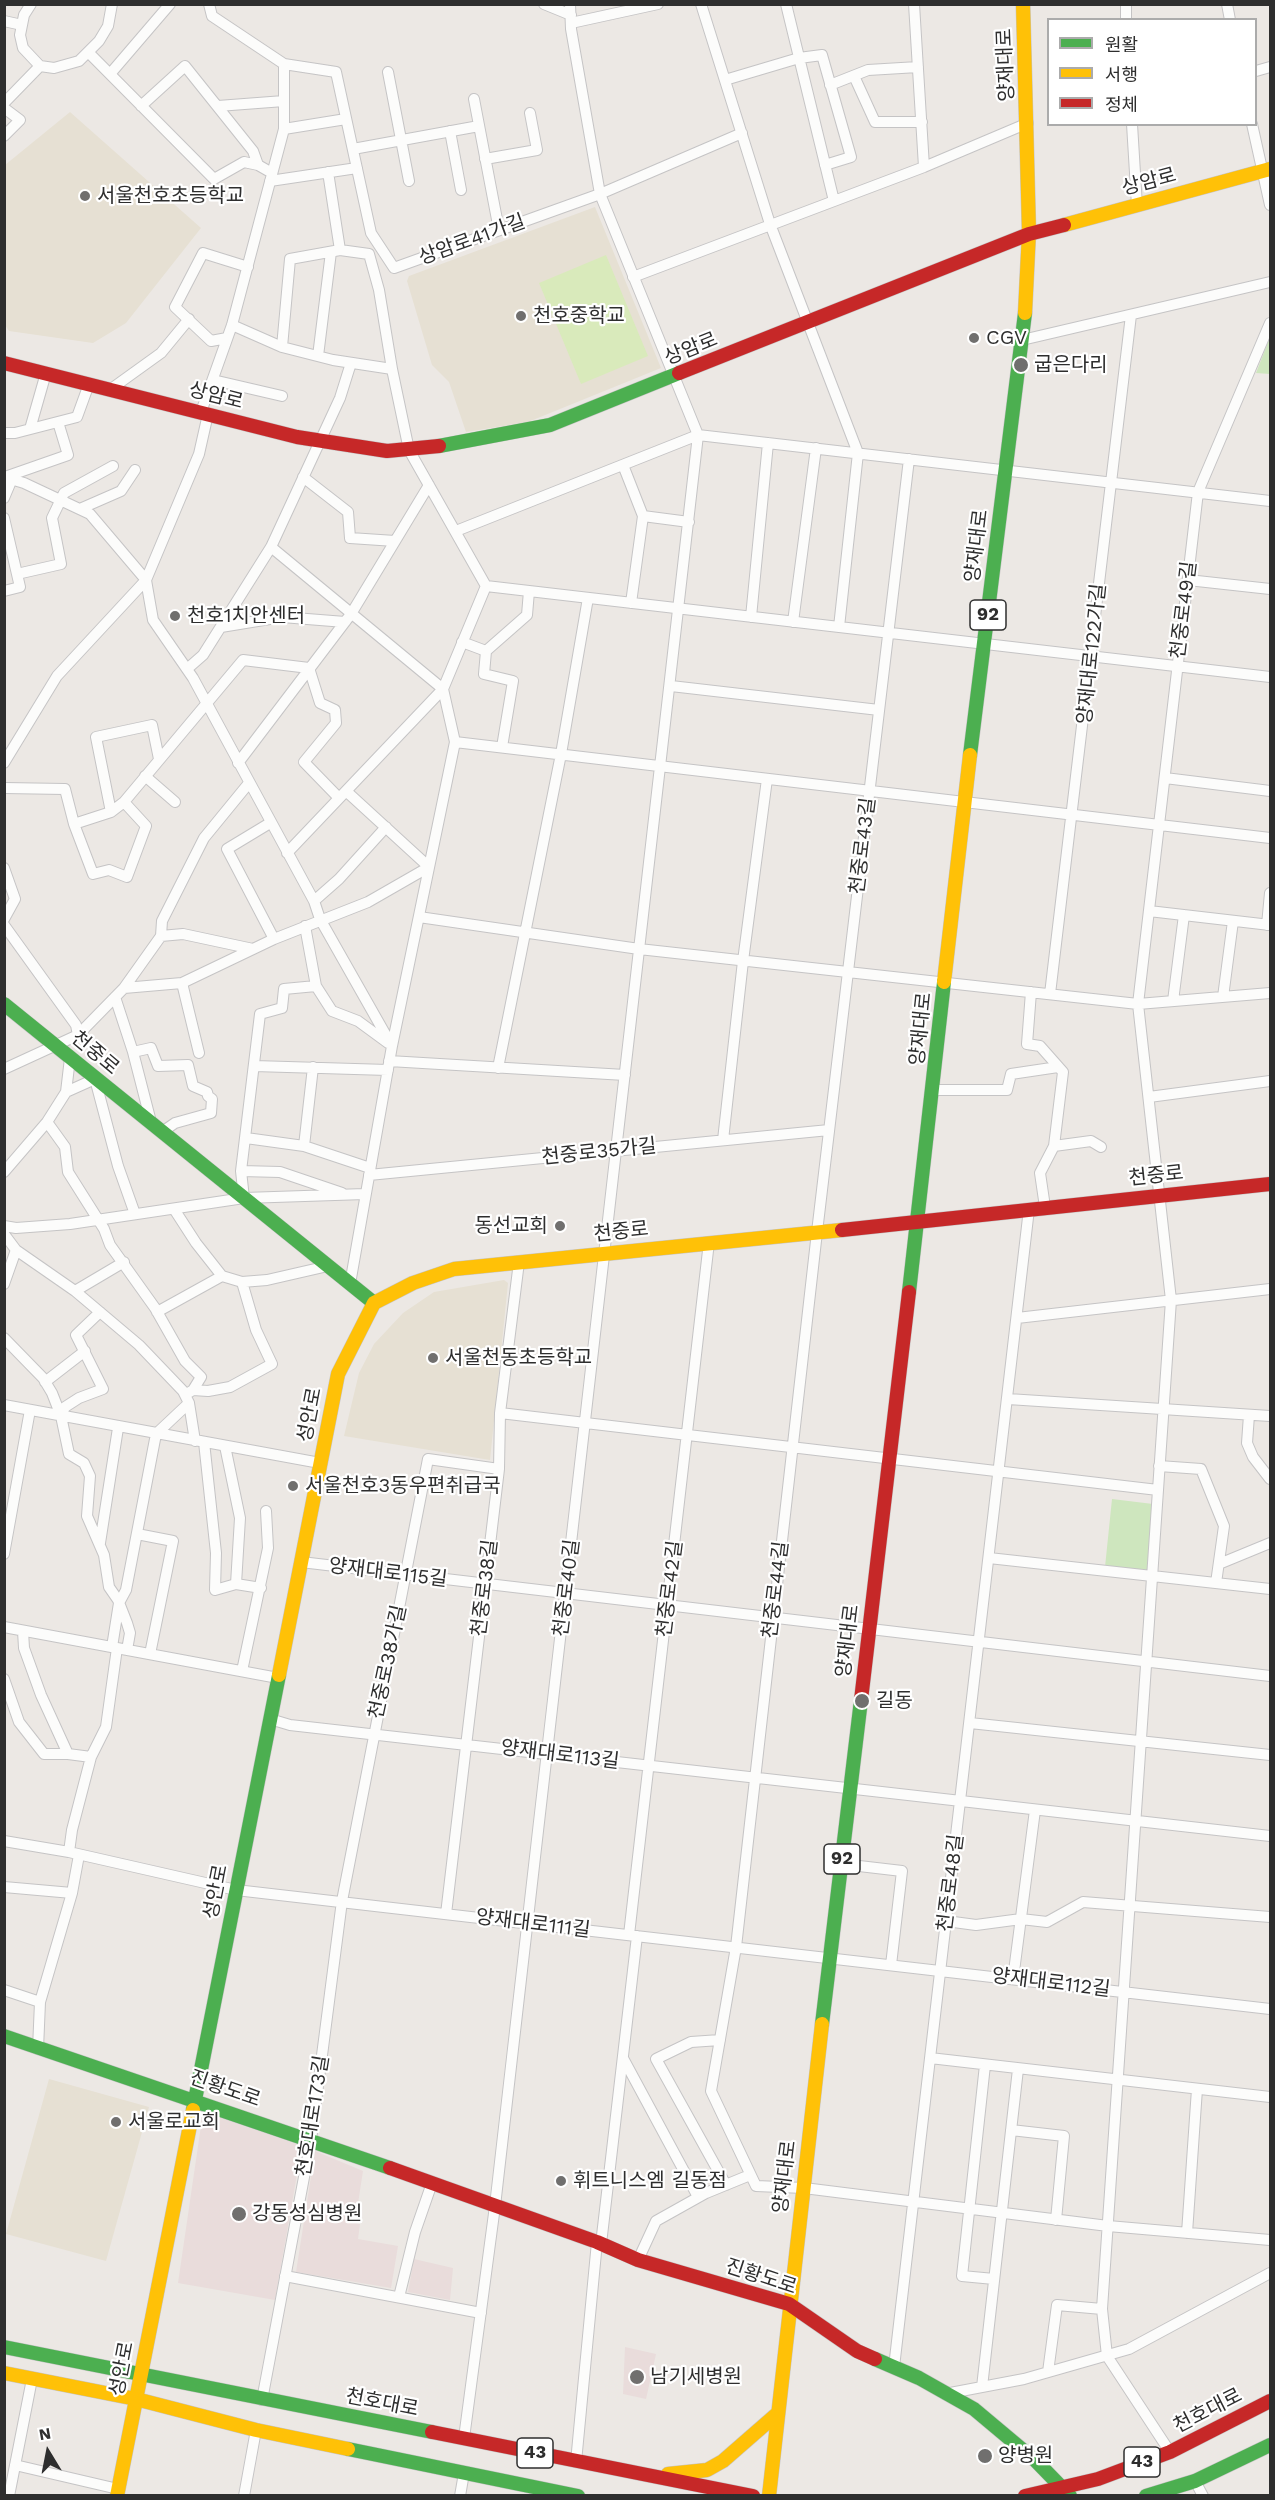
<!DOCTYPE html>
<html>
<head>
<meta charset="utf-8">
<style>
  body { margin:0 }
  #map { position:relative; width:1275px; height:2500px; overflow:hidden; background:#ece8e4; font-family:"Work Sans","Noto Sans KR",sans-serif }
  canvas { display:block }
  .frame { position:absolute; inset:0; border:6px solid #2e2e2e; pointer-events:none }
  .legend { position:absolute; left:1047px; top:18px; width:210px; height:108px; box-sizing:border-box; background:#fff; border:2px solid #ababab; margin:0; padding:8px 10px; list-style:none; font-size:18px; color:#2e2e2e }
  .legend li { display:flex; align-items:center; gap:12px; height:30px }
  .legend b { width:30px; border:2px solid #ababab }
  .north { position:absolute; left:18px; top:2422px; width:60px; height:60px; -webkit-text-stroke:4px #fff; paint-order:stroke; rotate:350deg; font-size:16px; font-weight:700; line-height:24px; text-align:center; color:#2e2e2e }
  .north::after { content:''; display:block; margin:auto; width:21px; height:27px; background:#2e2e2e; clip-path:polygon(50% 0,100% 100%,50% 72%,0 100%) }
</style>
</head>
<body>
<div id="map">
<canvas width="1275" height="2500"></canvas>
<div class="frame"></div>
<ul class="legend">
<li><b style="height:8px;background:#4caf50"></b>원활</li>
<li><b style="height:8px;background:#ffc107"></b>서행</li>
<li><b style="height:8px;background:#c62828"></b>정체</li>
</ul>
<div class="north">N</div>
</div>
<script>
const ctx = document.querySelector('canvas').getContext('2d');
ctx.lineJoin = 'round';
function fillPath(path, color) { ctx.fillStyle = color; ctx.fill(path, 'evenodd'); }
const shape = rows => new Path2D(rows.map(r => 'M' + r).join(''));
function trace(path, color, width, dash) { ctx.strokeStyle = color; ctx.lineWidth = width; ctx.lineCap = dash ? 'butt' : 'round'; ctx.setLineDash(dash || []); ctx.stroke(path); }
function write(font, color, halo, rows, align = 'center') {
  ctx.font = font + ' "Work Sans","Noto Sans KR",sans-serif'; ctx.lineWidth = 4.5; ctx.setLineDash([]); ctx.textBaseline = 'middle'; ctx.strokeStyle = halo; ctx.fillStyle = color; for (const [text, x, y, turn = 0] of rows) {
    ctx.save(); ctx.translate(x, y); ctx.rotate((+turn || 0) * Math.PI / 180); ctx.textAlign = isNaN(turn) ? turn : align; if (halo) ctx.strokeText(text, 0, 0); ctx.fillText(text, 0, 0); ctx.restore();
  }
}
fillPath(shape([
  [70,112,201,228,126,323,93,343,9,331,5,325,5,165],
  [595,207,661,368,528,422,466,432,449,382,432,365,407,281,409,276],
  [504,1280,508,1283,490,1460,344,1436,359,1373,374,1344,403,1313,434,1292],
  [49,2079,149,2107,106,2261,6,2234]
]), '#e6e0d3');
fillPath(shape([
  [203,2112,302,2146,275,2300,178,2283],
  [315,2151,363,2171,355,2223,360,2224,358,2239,398,2246,391,2288,296,2272],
  [414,2259,453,2268,450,2300,408,2292],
  [625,2347,656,2354,646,2399,623,2394]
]), '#e9dcdb');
fillPath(shape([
  [1270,337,1270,374,1256,373],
  [1112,1499,1153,1504,1149,1572,1105,1567]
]), '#cee6be');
fillPath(shape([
  [606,255,648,356,581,384,539,283]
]), '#d9eabb');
const street = shape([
  [31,4,24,15,20,35,23,48,40,66],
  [209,4,212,16,284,64,336,72,371,233,394,268,600,194,742,133],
  [544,4,571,15],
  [701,4,770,224,858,453,839,627],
  [786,4,834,201],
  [914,4,924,167],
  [1126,4,1126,20],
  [1227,4,1230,20],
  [4,21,22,25],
  [571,23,658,4],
  [88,52,214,179,244,162,258,165,272,173],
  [40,66,54,68,79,61,99,41,108,26,112,4],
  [1256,71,1270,67],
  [388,72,409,181],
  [110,74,170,4],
  [854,76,875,122,922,122],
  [725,80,799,58,822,55,851,157,825,165],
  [830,85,868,70,918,67],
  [474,99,499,230],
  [4,103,40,66],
  [141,106,185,66,253,151,258,165],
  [218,106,284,101],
  [4,108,20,120,4,136],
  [1132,124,1137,206],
  [1252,124,1270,205],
  [284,129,346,119],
  [450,131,461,190],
  [353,149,479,126],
  [485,159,537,150,530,113],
  [328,172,340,250],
  [270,181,357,168],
  [633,277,924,167,1028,123],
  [232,325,282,347,333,360,392,369],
  [227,338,211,341,175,307,203,253,248,267],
  [1022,340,1270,282],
  [282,347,290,259,340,250,369,254,379,290,392,369,409,450,486,586],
  [318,356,331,252],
  [213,380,282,396],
  [111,389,161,353,189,319],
  [201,412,232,325,284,129,284,64],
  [30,429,46,373],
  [4,433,15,433,77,417,89,384],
  [909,459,817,1232,736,1947,711,2091,756,2186,804,2188,1108,2226,1270,2240],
  [623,465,643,516,631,603],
  [4,477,24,483,90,514,146,580,153,620,193,678,314,901,320,919,392,1046],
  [5,477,68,455,58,422],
  [303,477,348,512,350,538,395,541],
  [4,498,12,479],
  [82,508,121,491,135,470],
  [643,516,689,522],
  [4,518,20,587,4,591],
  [456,531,698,435,1270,501],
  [271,547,443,689],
  [17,574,61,564,52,518,64,493,113,466],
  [1188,580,1270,589],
  [486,586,1270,677],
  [751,617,768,443],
  [793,622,816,448],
  [221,627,282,617,345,622],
  [462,642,486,651],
  [187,669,203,655,271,547,340,398,351,363],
  [671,686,879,710],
  [455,742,1270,838],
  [502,747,513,681,484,674,486,651,527,615,529,591],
  [4,763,57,676,146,580,199,454,208,414],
  [238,763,351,614,429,485],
  [145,776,175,802],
  [1165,778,1270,791],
  [4,788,65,789,74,824,93,874,109,870,127,877,146,826,124,802],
  [111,812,96,737,152,725,159,759],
  [270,823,227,849,274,939],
  [74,824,111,812,124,802,243,660,309,668,320,703,335,710,336,723,304,762,339,798],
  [287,853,443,689],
  [4,868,15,899,4,919],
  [314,901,339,879,386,827],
  [1149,911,1270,925],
  [419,917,639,949,1138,1004,1270,993],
  [4,925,76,1025,78,1035],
  [1267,925,1270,893],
  [305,926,316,986,332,1011,358,1021,388,1043],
  [161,936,162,921,204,838,249,783],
  [182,983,199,1053],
  [124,988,161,936,183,934,253,949],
  [1031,992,1027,1044,1040,1046,1063,1072,1054,1146,1040,1173,1045,1207],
  [1050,994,1131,315],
  [115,997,133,1052,151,1122],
  [1223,997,1233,921],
  [1173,1001,1184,915],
  [133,1052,151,1048,158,1066,188,1065,193,1086,207,1092,208,1096,212,1099,211,1113,175,1123,162,1132],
  [389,1061,625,1075],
  [254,1066,388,1070],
  [498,1068,561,754,588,598],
  [4,1069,78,1035,124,988,182,983,274,939,368,902,429,867,346,791],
  [933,1090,1007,1090,1011,1074,1058,1067],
  [66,1092,95,1079,118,1166,135,1214],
  [1149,1097,1270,1081],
  [47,1122,65,1147,68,1172,104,1229,110,1245,155,1308,185,1361,201,1377,193,1390,185,1395],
  [246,1138,304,1146,370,1168],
  [723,1140,743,961,767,779],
  [304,1146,313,1067],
  [1054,1146,1091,1141,1101,1147],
  [241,1171,280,1172,342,1193],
  [4,1172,47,1122,66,1092,70,1058],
  [369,1175,829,1130],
  [244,1198,241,1171,260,1014,282,1008,284,989,316,986],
  [174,1209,196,1243,222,1276],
  [4,1226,16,1228,70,1224,244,1198,365,1194],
  [4,1234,16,1250,75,1291,139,1345,183,1391,189,1403,195,1441],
  [4,1284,16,1250],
  [350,1284,392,1046,455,742,443,689,486,586],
  [75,1291,124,1262],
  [157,1312,222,1276,242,1282,267,1280,328,1266],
  [1017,1318,1270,1289],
  [4,1338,43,1378,52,1393,61,1416,69,1454,84,1463,90,1476,87,1516,104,1555,109,1587,118,1600,127,1623,130,1633,127,1650],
  [45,1382,85,1351],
  [193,1390,208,1391,230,1387,272,1364,256,1330,242,1282],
  [1008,1399,1270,1416],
  [4,1405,320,1463],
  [500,1413,1158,1490],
  [1249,1415,1247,1443,1253,1457,1270,1479],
  [61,1416,65,1407,79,1398,103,1389,76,1335,100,1312],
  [204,1442,216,1553,215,1590,236,1584,261,1588],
  [225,1446,240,1518,236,1584],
  [1159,1466,1201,1469,1224,1526,1216,1583],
  [137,1534,173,1541,150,1654],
  [100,1543,118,1428],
  [4,1554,30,1410],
  [989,1558,1270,1589],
  [301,1562,1270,1676],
  [1219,1564,1270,1543],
  [4,1627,278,1678],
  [23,1631,24,1648,41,1695,68,1754,91,1757],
  [112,1647,119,1603,126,1590,156,1434,189,1403],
  [242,1671,268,1548,266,1511],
  [4,1679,19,1722,44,1754,68,1754],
  [270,1719,290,1725,1270,1836],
  [970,1723,1270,1755],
  [4,1841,69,1852,236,1890,1270,2009],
  [69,1852,72,1830,91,1757,106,1727,117,1648],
  [842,1864,902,1871,891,1965],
  [4,1887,72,1893],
  [446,1914,499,1469,500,1413,519,1262],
  [946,1921,976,1925,1021,1919,1047,1922,1083,1902,1270,1917],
  [629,1935,709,1242],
  [1013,1979,1035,1810],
  [4,1990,40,2002],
  [720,2040,691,2042,656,2059,726,2185],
  [38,2049,40,2002,72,1893,79,1855],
  [623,2058,698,2197],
  [930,2058,1270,2097],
  [985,2065,962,2276,994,2279],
  [1011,2130,1064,2136,1056,2220],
  [1187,2233,1197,2089],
  [601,2244,637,1936],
  [638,2260,656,2221,706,2193,750,2175],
  [285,2276,481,2313],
  [399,2297,415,2232,432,2183],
  [894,2367,1029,1209],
  [1048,2372,1057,2305,1102,2309],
  [982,2387,1018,2069],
  [945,2394,1024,2379,1129,2349,1270,2273],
  [262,2400,311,2140,342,1901,428,1459,499,1469],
  [464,2438,495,2206,698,435,600,194,571,29,570,4],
  [1170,2452,1107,2356,1102,2309,1171,1300,1138,1004,1198,492,1270,323],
  [576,2462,597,2242],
  [15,2465,118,2489],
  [1195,2481,1203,2496],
  [9,2496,32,2379],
  [244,2496,256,2430],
  [460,2496,464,2473]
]);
const fast = shape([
  [439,446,550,425,679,373],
  [970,755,1025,313],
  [4,1004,374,1303],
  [909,1292,944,982],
  [822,2024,861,1700],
  [4,2036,390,2168],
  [193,2110,279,1675],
  [4,2347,432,2432],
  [875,2359,919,2378,974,2409,1036,2461,1070,2496],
  [348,2449,578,2496],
  [1146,2496,1195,2481,1270,2445]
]);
const slow = shape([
  [1023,4,1029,232,1025,313],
  [1064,225,1270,169],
  [944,982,970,755],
  [374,1303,413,1283,454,1269,842,1230],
  [279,1675,338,1374,374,1303],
  [4,2373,136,2399,256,2430,348,2449],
  [668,2474,707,2470,723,2461,778,2413],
  [117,2496,193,2110],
  [769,2496,822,2024]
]);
const jam = shape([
  [4,363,297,437,387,451,439,446],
  [679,373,1029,234,1064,225],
  [842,1230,1270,1184],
  [861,1700,909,1292],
  [390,2168,597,2242,638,2260,789,2304,857,2351,875,2359],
  [432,2432,753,2496],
  [1025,2496,1098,2479,1170,2452,1270,2401]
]);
trace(street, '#c5c4c5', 12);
trace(fast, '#c5c4c5', 15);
trace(slow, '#c5c4c5', 15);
trace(jam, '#c5c4c5', 15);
trace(street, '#fcfcfb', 10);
trace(fast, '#4caf50', 14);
trace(slow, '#ffc107', 14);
trace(jam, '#c62828', 14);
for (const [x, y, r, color] of [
  [85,196,6,"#706f6e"],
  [521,316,6,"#706f6e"],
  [974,338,6,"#706f6e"],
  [1021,365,8,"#706f6e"],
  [175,616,6,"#706f6e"],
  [560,1226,6,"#706f6e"],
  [433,1358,6,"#706f6e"],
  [293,1486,6,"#706f6e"],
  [862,1701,8,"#706f6e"],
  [116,2122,6,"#706f6e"],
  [561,2181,6,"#706f6e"],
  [239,2214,8,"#706f6e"],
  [637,2377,8,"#706f6e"],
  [985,2456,8,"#706f6e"]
]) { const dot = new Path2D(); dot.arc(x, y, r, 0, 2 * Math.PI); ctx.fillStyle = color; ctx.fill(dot); trace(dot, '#fff', 2); }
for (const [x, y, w] of [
  [988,615,36],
  [842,1859,36],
  [535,2453,36],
  [1142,2462,36]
]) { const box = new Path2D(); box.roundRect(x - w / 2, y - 15, w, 30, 4.5); ctx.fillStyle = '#fff'; ctx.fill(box); trace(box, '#2e2e2e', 1.5); }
write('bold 18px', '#2e2e2e', null, [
  ["92",988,615],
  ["92",842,1859],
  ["43",535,2453],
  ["43",1142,2462]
]);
write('20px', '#2e2e2e', '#fff', [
  ["양재대로",1006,65,-92],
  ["상암로",1149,182,-15],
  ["상암로41가길",472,240,-20],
  ["상암로",691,349,-22],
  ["상암로",216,396,14],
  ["양재대로",977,546,-83],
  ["천중로49길",1184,610,-83],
  ["양재대로122가길",1092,654,-84],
  ["천중로43길",863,846,-83],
  ["양재대로",921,1029,-84],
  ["천중로",95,1053,40],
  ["천중로35가길",599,1152,-6],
  ["천중로",1156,1176,-6],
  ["천중로",621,1232,-6],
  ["성안로",310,1415,-79],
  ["양재대로115길",388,1573,7],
  ["천중로38길",485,1588,-83],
  ["천중로40길",567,1588,-83],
  ["천중로42길",670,1589,-83],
  ["천중로44길",776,1590,-83],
  ["양재대로",848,1641,-83],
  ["천중로38가길",388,1662,-78],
  ["양재대로113길",560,1755,7],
  ["천중로48길",951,1883,-83],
  ["성안로",216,1892,-79],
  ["양재대로111길",533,1924,7],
  ["양재대로112길",1051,1983,7],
  ["진황도로",225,2089,19],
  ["천호대로173길",313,2116,-81],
  ["양재대로",785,2177,-83],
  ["진황도로",761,2277,18],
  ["성안로",122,2369,-79],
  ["천호대로",382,2403,11],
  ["천호대로",1208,2411,-27]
]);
write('20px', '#2e2e2e', '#fff', [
  ["서울천호초등학교",97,196],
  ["천호중학교",533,316],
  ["CGV",986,338],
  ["굽은다리",1034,365],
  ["천호1치안센터",187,616],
  ["동선교회",548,1226,"right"],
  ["서울천동초등학교",445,1358],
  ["서울천호3동우편취급국",305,1486],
  ["길동",876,1701],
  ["서울로교회",128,2122],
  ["휘트니스엠 길동점",573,2181],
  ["강동성심병원",252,2214],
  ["남기세병원",650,2377],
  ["양병원",998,2456]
], 'left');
</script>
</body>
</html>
